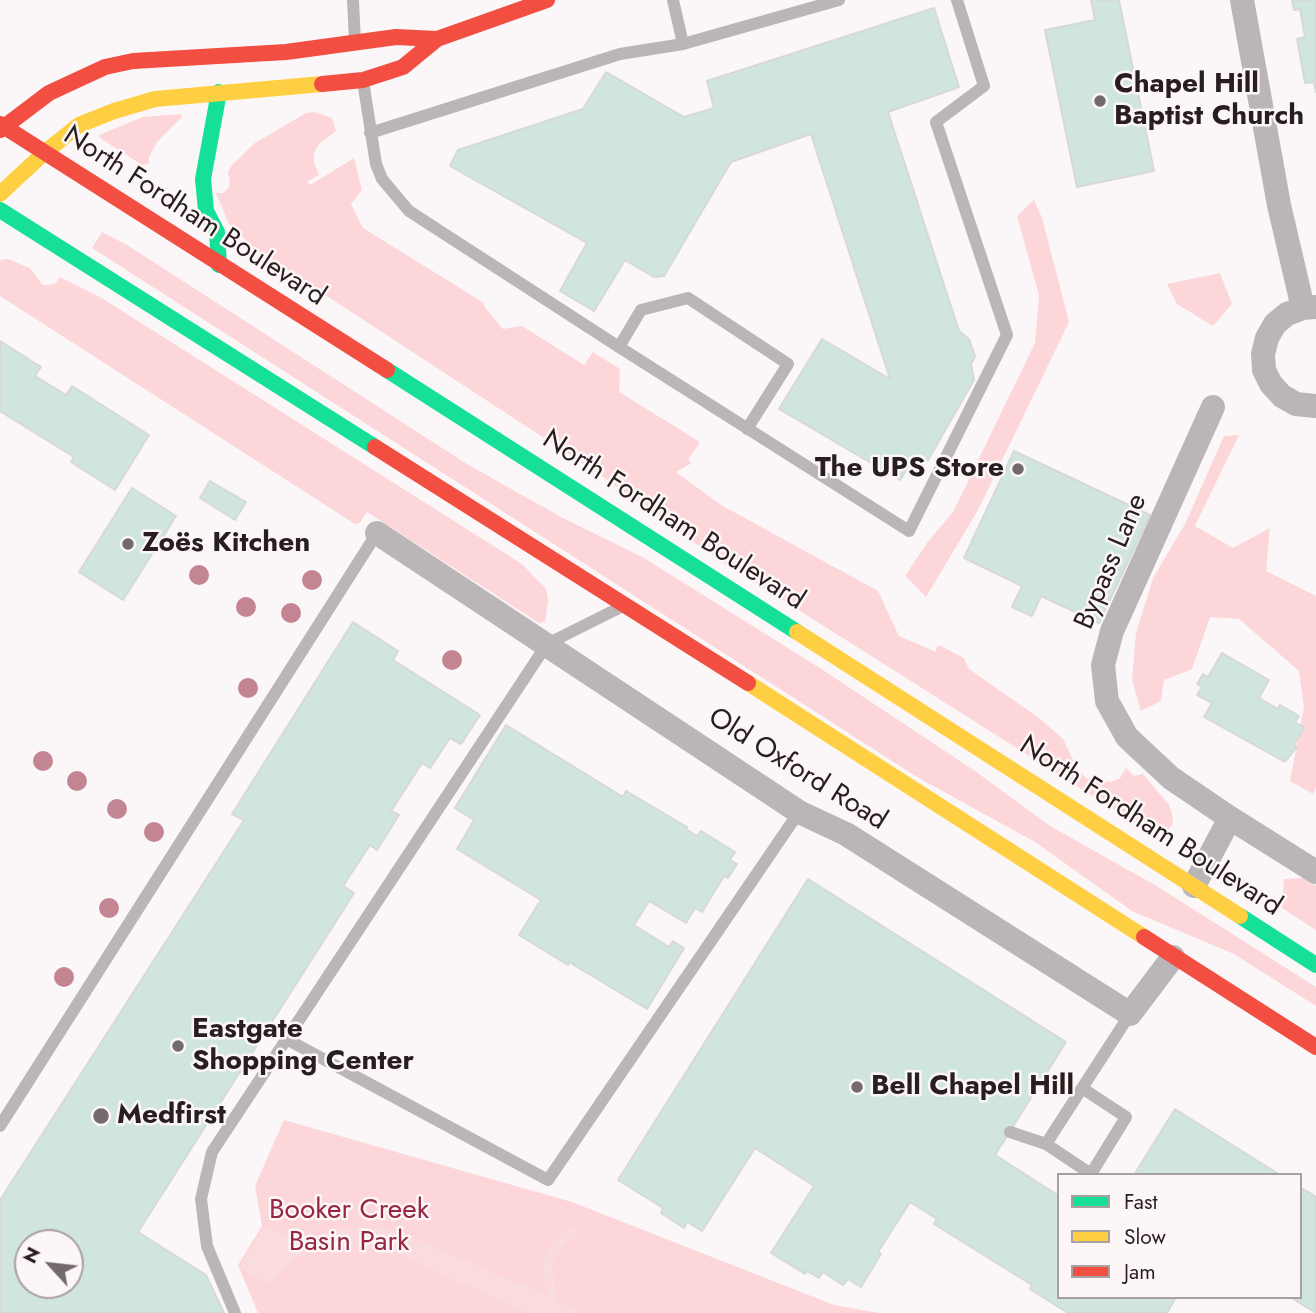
<!DOCTYPE html>
<html>
<head>
<meta charset="utf-8">
<style>
  body { margin:0 }
  #map { position:relative; width:1316px; height:1313px; overflow:hidden; background:#fbf7f8; font-family:Jost,sans-serif }
  canvas { display:block }
  .legend { position:absolute; left:1057px; top:1173px; width:245px; height:126px; box-sizing:border-box; background:#fcf6f7; border:2px solid #a8a0a1; margin:0; padding:9px 12px; list-style:none; font-size:21px; color:#291e1f }
  .legend li { display:flex; align-items:center; gap:14px; height:35px }
  .legend b { width:35px; border:2px solid #a8a0a1 }
  .north { position:absolute; left:14px; top:1229px; width:70px; height:70px; box-sizing:border-box; background:#fcf6f7; border:2px solid #a8a0a1; border-radius:50%; rotate:297deg; font-size:19px; font-weight:700; line-height:28px; text-align:center; color:#291e1f }
  .north::after { content:''; display:block; margin:auto; width:24px; height:32px; background:#726a6b; clip-path:polygon(50% 0,100% 100%,50% 72%,0 100%) }
</style>
</head>
<body>
<div id="map">
<canvas width="1316" height="1313"></canvas>
<ul class="legend">
<li><b style="height:9px;background:#16e098"></b>Fast</li>
<li><b style="height:9px;background:#ffcf43"></b>Slow</li>
<li><b style="height:9px;background:#f24e42"></b>Jam</li>
</ul>
<div class="north">N</div>
</div>
<script>
const ctx = document.querySelector('canvas').getContext('2d');
ctx.lineJoin = 'round';
function fillPath(path, color) { ctx.fillStyle = color; ctx.fill(path, 'evenodd'); }
const shape = rows => new Path2D(rows.map(r => 'M' + r).join(''));
function trace(path, color, width, dash) { ctx.strokeStyle = color; ctx.lineWidth = width; ctx.lineCap = dash ? 'butt' : 'round'; ctx.setLineDash(dash || []); ctx.stroke(path); }
function write(font, color, halo, rows, align = 'center') {
  ctx.font = font + ' Jost,sans-serif'; ctx.lineWidth = 5; ctx.setLineDash([]); ctx.textBaseline = 'middle'; ctx.strokeStyle = halo; ctx.fillStyle = color; for (const [text, x, y, turn = 0] of rows) {
    ctx.save(); ctx.translate(x, y); ctx.rotate((+turn || 0) * Math.PI / 180); ctx.textAlign = isNaN(turn) ? turn : align; if (halo) ctx.strokeText(text, 0, 0); ctx.fillText(text, 0, 0); ctx.restore();
  }
}
fillPath(shape([
  [315,112,332,118,336,131,319,144,314,153,314,162,319,175,307,182,310,185,354,158,362,190,351,204,363,228,484,303,484,306,503,329,522,326,584,365,593,352,620,369,619,392,700,442,688,460,692,463,676,472,721,505,878,591,899,636,936,652,937,646,941,646,964,658,969,669,1039,718,1063,739,1077,768,1086,778,1111,782,1120,778,1126,768,1134,776,1143,774,1169,805,1173,817,1172,825,1164,834,1151,833,710,554,596,472,255,249,229,224,216,193,223,193,229,187,230,180,228,173,231,166,255,143,306,113],
  [181,114,182,117,157,142,149,157,149,164,142,165,100,138,99,135,143,117],
  [1034,200,1042,218,1069,322,978,510,926,597,905,576,927,543,953,512,1035,343,1039,295,1017,216],
  [102,232,127,245,467,464,561,517,644,558,823,670,975,771,1050,826,1155,885,1316,987,1316,1006,1234,954,1132,911,1035,842,917,777,92,248],
  [8,259,30,268,43,285,55,284,60,277,100,297,522,564,546,589,548,601,545,622,539,623,367,512,360,523,355,524,0,296,0,260],
  [1220,273,1232,304,1213,326,1177,304,1167,284],
  [1239,435,1195,526,1233,548,1270,528,1266,571,1316,596,1316,787,1313,794,1290,781,1304,707,1299,671,1239,619,1210,617,1192,669,1164,680,1161,701,1141,711,1132,680,1136,633,1153,578,1185,524,1224,436],
  [1304,878,1316,886,1316,930,1282,908,1284,879],
  [284,1120,572,1202,834,1305,879,1313,258,1313,238,1265,262,1226,255,1186]
]), '#fdd6da');
fillPath(shape([
  [352,1227,395,1231,523,1285,579,1313,527,1313,392,1251,353,1247,312,1251,293,1259,272,1280,265,1283,252,1276,241,1265,264,1229,303,1238]
]), '#fadcdf');
trace(shape([
  [556,1313,550,1290,548,1261,559,1243,572,1233]
]), '#fadcdf', 9);
const building = shape([
  [1091,0,1119,0,1154,171,1077,187,1045,30,1095,20,1091,0],
  [1292,0,1316,0,1316,92,1314,82,1305,83,1297,39,1305,37,1300,9,1294,10,1292,0],
  [934,8,959,87,888,112,959,331,969,339,975,356,971,364,974,380,928,460,909,466,900,480,779,409,822,339,890,379,811,134,731,162,664,276,654,277,625,260,594,311,560,291,587,243,450,166,458,150,583,109,606,72,684,117,714,108,707,81,934,8],
  [0,341,41,367,35,376,66,395,72,386,149,435,115,490,71,462,74,457,0,411,0,341],
  [1014,451,1150,515,1099,623,1041,596,1032,616,1012,607,1022,586,964,558,1014,451],
  [210,481,246,502,235,520,200,498,210,481],
  [132,488,176,516,123,600,79,572,132,488],
  [353,622,398,651,393,660,480,715,461,744,450,738,430,768,422,763,391,811,399,815,377,850,370,845,343,886,354,893,138,1232,206,1275,224,1313,0,1313,0,1200,244,820,232,814,234,811,353,622],
  [28,1243,70,1243,70,1285,28,1285,28,1243],
  [1222,653,1269,680,1259,698,1278,709,1280,705,1299,716,1295,722,1304,727,1294,745,1297,747,1285,762,1204,717,1212,703,1197,695,1202,687,1197,684,1203,674,1208,677,1222,653],
  [506,725,623,797,626,791,687,827,686,829,697,836,701,831,735,852,730,860,737,864,728,878,724,876,702,912,695,908,686,923,649,901,634,925,669,947,673,941,684,948,647,1009,569,962,568,965,519,935,541,900,457,849,474,820,455,808,506,725],
  [808,879,1066,1042,995,1155,1059,1196,1059,1297,1176,1297,1167,1313,1068,1313,1030,1289,1032,1285,934,1224,937,1219,910,1202,878,1252,881,1254,861,1287,848,1279,843,1285,823,1272,819,1278,807,1271,805,1274,771,1253,814,1186,755,1148,702,1231,687,1222,684,1228,661,1213,663,1208,618,1180,808,879],
  [1175,1109,1280,1175,1134,1175,1175,1109],
  [1300,1187,1316,1197,1316,1313,1290,1297,1300,1297,1300,1187]
]);
fillPath(building, '#d1e5df');
trace(building, '#d6d9d8', 2);
trace(shape([
  [353,0,355,42],
  [673,0,683,44],
  [363,81,376,164,382,179,409,211,619,347,909,531,1007,335,936,122,984,86,957,0],
  [370,133,620,54,683,44,839,0],
  [619,347,641,310,688,298,788,364,747,429],
  [288,1040,548,1180,799,812],
  [0,1126,377,533],
  [1010,1132,1046,1144,1091,1174,1126,1117,1082,1088],
  [1046,1144,1130,1014],
  [235,1313,207,1246,201,1199,212,1152,547,644,619,608]
]), '#bab6b7', 12);
trace(shape([
  [1242,0,1279,205,1303,308],
  [1316,307,1303,308,1287,314,1275,324,1267,338,1263,354,1264,370,1271,384,1282,396,1296,404,1316,406],
  [1213,407,1112,631,1103,665,1107,701,1127,737,1171,778,1230,818,1316,872],
  [377,533,799,812,846,834,1130,1014,1173,957],
  [1194,886,1230,818]
]), '#bab6b7', 24);
trace(shape([
  [219,92,203,179,206,211,217,232,219,265],
  [0,210,375,447],
  [387,370,797,632],
  [1240,916,1316,965]
]), '#16e098', 16);
trace(shape([
  [0,194,44,153,79,125,114,111,155,99,322,84],
  [797,632,1240,916],
  [748,683,1144,937]
]), '#ffcf43', 16);
trace(shape([
  [322,84,363,80,403,67,437,39,547,0],
  [0,124,387,370],
  [0,130,49,93,105,67,133,61,286,52,396,37,437,39],
  [375,447,748,683],
  [1144,937,1316,1047]
]), '#f24e42', 16);
ctx.fillStyle = '#c48593';
for (const [x, y] of [
  [199,575],
  [312,580],
  [246,607],
  [291,613],
  [452,660],
  [248,688],
  [43,761],
  [77,781],
  [117,809],
  [154,832],
  [109,908],
  [64,977]
]) { ctx.beginPath(); ctx.arc(x, y, 10, 0, 2 * Math.PI); ctx.fill(); }
for (const [x, y, r, color] of [
  [1100,101,7,"#726a6b"],
  [1018,469,7,"#726a6b"],
  [128,544,7,"#726a6b"],
  [178,1046,7,"#726a6b"],
  [857,1087,7,"#726a6b"],
  [101,1116,9,"#726a6b"]
]) { const dot = new Path2D(); dot.arc(x, y, r, 0, 2 * Math.PI); ctx.fillStyle = color; ctx.fill(dot); trace(dot, '#fcf6f7', 2.5); }
write('bold 28px', '#291e1f', '#fcf6f7', [
  ["Chapel Hill",1114,85],
  ["Baptist Church",1114,117],
  ["The UPS Store",1004,469,"right"],
  ["Zoës Kitchen",142,544],
  ["Eastgate",192,1030],
  ["Shopping Center",192,1062],
  ["Bell Chapel Hill",871,1087],
  ["Medfirst",117,1116]
], 'left');
write('28px', '#291e1f', '#fcf6f7', [
  ["North Fordham Boulevard",194,217,33],
  ["North Fordham Boulevard",673,521,33],
  ["Bypass Lane",1112,562,-67],
  ["Old Oxford Road",797,770,32],
  ["North Fordham Boulevard",1150,827,33]
]);
write('28px', '#972741', '#fcf6f7', [
  ["Booker Creek",349,1211],
  ["Basin Park",349,1243]
]);
</script>
</body>
</html>
